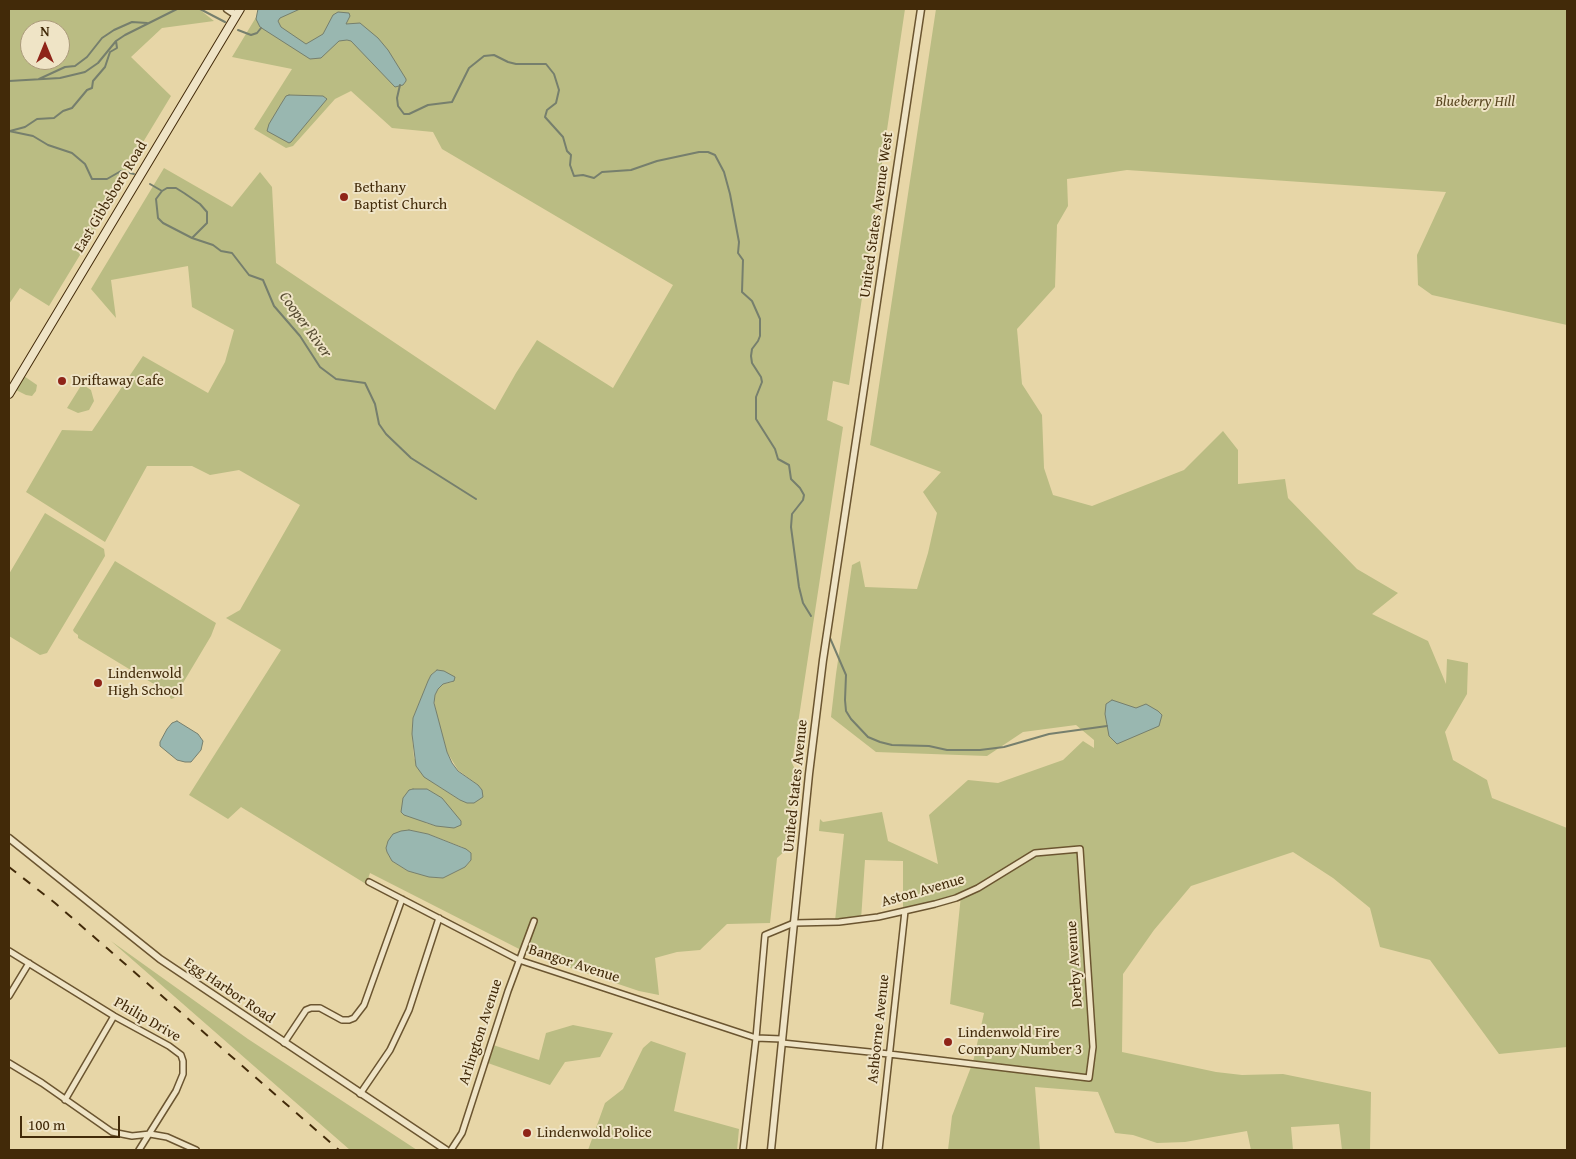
<!DOCTYPE html>
<style>
body{margin:0}
#map{position:relative;width:1576px;height:1159px;overflow:hidden;background:#e7d6a7;font-family:"Gentium Book Plus",serif}
canvas{display:block}
.frame{position:absolute;inset:0;border:10px solid #422a09;pointer-events:none}
.north{position:absolute;left:20px;top:20px;width:50px;height:50px;box-sizing:border-box;background:#efe4c6;border:1px solid #aa9a7a;border-radius:50%;rotate:0deg;font-size:14px;font-weight:700;line-height:20px;text-align:center;color:#422a09}
.north::after{content:'';display:block;margin:auto;width:18px;height:22px;background:#8f2418;clip-path:polygon(50% 0,100% 100%,50% 72%,0 100%)}
.scale{position:absolute;left:20px;top:1116px;width:100px;height:22px;box-sizing:border-box;border:2px solid #422a09;border-top:0;padding-left:6px;font-size:15px;line-height:18px;white-space:nowrap;color:#422a09;-webkit-text-stroke:4px #efe4c6;paint-order:stroke}
</style>
<div id="map">
<canvas width="1576" height="1159"></canvas>
<div class="frame"></div>
<div class="north">N</div>
<div class="scale">100 m</div>
</div>
<script>
const ctx = document.querySelector('canvas').getContext('2d');
ctx.lineJoin = 'round';
function fillPath(path, color) { ctx.fillStyle = color; ctx.fill(path, 'evenodd'); }
const poly = rows => new Path2D(rows.map(r => 'M' + r).join(''));
function trace(path, color, width, dash) { ctx.strokeStyle = color; ctx.lineWidth = width; ctx.lineCap = dash ? 'butt' : 'round'; ctx.setLineDash(dash || []); ctx.stroke(path); }
function label(font, color, halo, rows, align = 'center') {
  ctx.font = font + ' "Gentium Book Plus",serif'; ctx.lineWidth = 4; ctx.setLineDash([]); ctx.textBaseline = 'middle'; ctx.strokeStyle = halo; ctx.fillStyle = color; for (const [text, x, y, turn = 0] of rows) {
    ctx.save(); ctx.translate(x, y); ctx.rotate((+turn || 0) * Math.PI / 180); ctx.textAlign = isNaN(turn) ? turn : align; if (halo) ctx.strokeText(text, 0, 0); ctx.fillText(text, 0, 0); ctx.restore();
  }
}
const green = poly([
 [9,9,199,9,214,21,162,28,131,57,171,96,105,205,96,208,97,227,49,306,20,288,9,304],
 [30,30,60,30,60,60,30,60],
 [261,9,905,9,849,385,833,381,827,420,843,427,792,763,795,769,786,850,777,858,770,923,727,924,700,950,677,952,655,958,659,995,639,991,529,954,370,873,366,884,241,807,228,819,189,795,281,650,226,618,240,610,300,505,239,470,210,475,192,466,147,466,105,542,26,492,62,430,92,431,143,356,208,393,225,362,234,330,192,307,188,266,111,280,116,318,91,289,164,168,232,207,260,172,272,187,276,263,495,410,516,373,537,340,613,388,673,285,442,149,433,132,392,128,351,91,335,99,293,146,286,148,254,129,292,69,232,57],
 [437,670,455,679,452,682,443,684,440,686,436,692,434,699,436,713,447,752,458,770,478,785,460,800,435,784,414,758,412,734,413,718,431,675],
 [413,789,427,789,442,798,436,826,426,823,409,790],
 [409,830,428,834,462,847,471,853,471,860,465,867,443,878,436,878,408,871,392,861,387,852,386,848,387,844],
 [936,9,1567,9,1567,325,1432,295,1418,285,1417,255,1446,192,1127,170,1067,179,1068,206,1057,225,1055,287,1017,329,1022,384,1042,415,1044,468,1053,495,1092,506,1184,470,1223,431,1238,450,1238,484,1285,479,1288,498,1357,569,1398,593,1372,614,1428,641,1446,684,1447,659,1468,663,1467,694,1445,732,1453,760,1487,780,1492,798,1567,828,1567,1047,1499,1054,1430,960,1380,947,1370,908,1333,878,1293,852,1191,886,1154,930,1123,974,1122,1052,1216,1072,1242,1075,1283,1074,1371,1092,1370,1150,1342,1150,1339,1124,1291,1127,1293,1150,1251,1150,1247,1131,1185,1142,1157,1143,1133,1135,1115,1133,1098,1092,1035,1087,1040,1150,948,1150,952,1116,973,1062,984,1013,950,1004,961,895,903,912,903,861,865,860,861,920,835,921,844,834,819,831,820,819,823,822,882,812,888,841,938,864,929,815,968,780,998,783,1063,760,1083,741,1094,748,1094,740,1076,725,1023,732,987,756,876,752,831,717,836,674,852,565,860,561,865,587,917,589,928,553,937,513,923,492,941,472,870,445],
 [21,374,37,385,36,391,32,396,26,395,12,388],
 [82,384,91,390,94,401,89,410,78,413,67,408],
 [45,513,104,549,105,556,47,653,40,655,9,636,9,574],
 [115,561,216,623,211,636,174,698,171,699,167,692,78,638,78,635,74,632,73,630],
 [111,941,248,1039,417,1150,350,1150],
 [573,1025,613,1033,600,1057,565,1062,550,1085,485,1062,490,1044,539,1060,546,1033],
 [651,1041,686,1053,674,1111,739,1129,737,1150,588,1150,605,1103,623,1089,643,1048]
]);
const water = poly([
 [258,9,300,9,280,18,278,21,281,27,306,44,323,34,333,15,338,12,349,13,350,16,346,24,360,23,378,38,388,50,406,79,406,81,403,85,395,87,351,41,347,40,339,41,321,58,310,59,260,27,256,19,258,9],
 [289,95,323,96,327,99,291,142,289,143,267,131,269,124,281,104,286,96,289,95],
 [437,670,444,671,455,677,454,681,443,684,438,689,435,695,434,703,447,752,452,763,458,771,478,785,482,790,483,797,474,803,467,803,460,800,424,777,416,766,412,734,413,718,428,681,431,675,437,670],
 [1112,700,1136,708,1146,704,1158,711,1162,715,1159,726,1117,744,1109,736,1105,714,1106,704,1112,700],
 [177,721,198,734,203,741,201,750,191,762,185,762,177,760,160,746,160,742,167,729,172,723,177,721],
 [413,789,427,789,442,798,461,821,461,825,454,828,436,826,404,815,401,812,403,798,409,790,413,789],
 [409,830,428,834,466,849,471,853,471,860,465,867,443,878,429,877,408,871,392,861,387,852,386,848,388,841,393,834,401,831,409,830]
]);
const stream = poly([
 [200,9,225,22],
 [238,30,251,35,257,33,261,28],
 [39,79,65,67,75,66,87,57,102,38,114,30,132,22,147,23],
 [9,81,60,78,85,72,98,63,116,41,125,35,177,9],
 [400,85,397,98,398,106,404,114,409,114,428,105,452,102,469,68,484,56,494,55,508,62,516,64,546,64,554,74,559,90,556,103,547,110,545,117,563,137,567,151,571,155,570,165,574,176,583,175,594,178,602,172,631,170,657,161,699,152,708,152,715,155,724,172,730,194,739,242,738,253,743,260,742,292,752,301,760,319,760,336,758,341,752,349,751,356,752,363,761,377,762,382,756,397,756,419,775,449,778,459,789,465,791,479,800,488,804,495,803,500,792,514,791,527,799,587,803,603,811,616],
 [9,131,33,136,48,145,72,153,85,164,92,179,107,179,121,171,134,174],
 [10,131,25,127,37,119,54,118,63,111,72,108,87,90,92,88,93,81,105,67,110,52,117,48,116,41],
 [150,184,162,191],
 [192,238,207,223,207,212,200,204,184,193,176,188,167,188,162,191,156,199,158,218,163,223,192,238,213,245,221,251,232,253,249,275,263,280,274,306,300,336,320,367,336,379,365,383,375,404,379,424,386,434,411,458,476,499],
 [830,638,846,675,845,700,846,711,851,719,868,737,880,742,892,745,929,746,947,750,980,750,1004,747,1049,734,1107,726]
]);
const minor = poly([
 [369,882,519,960,756,1038,782,1039],
 [9,951,114,1016,169,1046,181,1055,183,1061,183,1074,176,1091,139,1150],
 [9,996,29,963],
 [284,1043,306,1010,311,1008,320,1008,342,1020,349,1020,354,1018,364,1005,402,899],
 [9,1063,42,1083,112,1132,132,1136,150,1134,167,1137,196,1150],
 [360,1094,390,1050,409,1010,439,918],
 [65,1100,114,1016],
 [451,1150,462,1133,508,991,534,921],
 [743,1150,756,1038,765,935,794,923,839,922,878,917,935,904,956,898,978,888,1035,853,1080,849,1093,1047,1089,1078,889,1054,782,1043],
 [879,1150,905,911]
]);
const tertiary = poly([
 [227,9,236,15],
 [9,838,160,959,446,1150],
 [771,1150,809,774,823,660,921,9]
]);
const secondary = poly([
 [9,394,240,9]
]);
const rail = poly([
 [9,867,55,903,339,1150]
]);
const markers = [
 [344,197,5,"#8f2418"],
 [62,381,5,"#8f2418"],
 [98,683,5,"#8f2418"],
 [948,1042,5,"#8f2418"],
 [527,1133,5,"#8f2418"]
];
const parkNames = [
 ["Blueberry Hill",1475,102]
];
const poiNames = [
 ["Bethany",354,188],
 ["Baptist Church",354,205],
 ["Driftaway Cafe",72,381],
 ["Lindenwold",108,674],
 ["High School",108,691],
 ["Lindenwold Fire",958,1033],
 ["Company Number 3",958,1050],
 ["Lindenwold Police",537,1133]
];
const streetNames = [
 ["East Gibbsboro Road",111,197,-59],
 ["United States Avenue West",877,215,-82],
 ["United States Avenue",796,786,-84],
 ["Aston Avenue",923,891,-16],
 ["Bangor Avenue",574,964,18],
 ["Derby Avenue",1075,964,-94],
 ["Egg Harbor Road",229,991,34],
 ["Philip Drive",147,1020,30],
 ["Ashborne Avenue",879,1029,-84],
 ["Arlington Avenue",481,1032,-72]
];
const waterNames = [
 ["Cooper River",305,325,54]
];
fillPath(green, '#babc83');
fillPath(water, '#99b7b0');
trace(water, '#767f6d', 1);
trace(stream, '#767f6d', 2);
trace(minor, '#6b5530', 8);
trace(tertiary, '#6b5530', 9);
trace(secondary, '#422a09', 10);
trace(minor, '#efe4c6', 5);
trace(tertiary, '#efe4c6', 6);
trace(secondary, '#efe4c6', 8);
trace(rail, '#422a09', 2, [9, 9]);
for (const [x, y, r, color] of markers) { const dot = new Path2D(); dot.arc(x, y, r, 0, 2 * Math.PI); ctx.fillStyle = color; ctx.fill(dot); trace(dot, '#efe4c6', 2); }
label('italic 15px', '#5a4721', '#efe4c6', parkNames);
label('15px', '#422a09', '#efe4c6', poiNames, 'left');
label('15px', '#422a09', '#efe4c6', streetNames);
label('italic 16px', '#584d33', '#efe4c6', waterNames);
</script>
